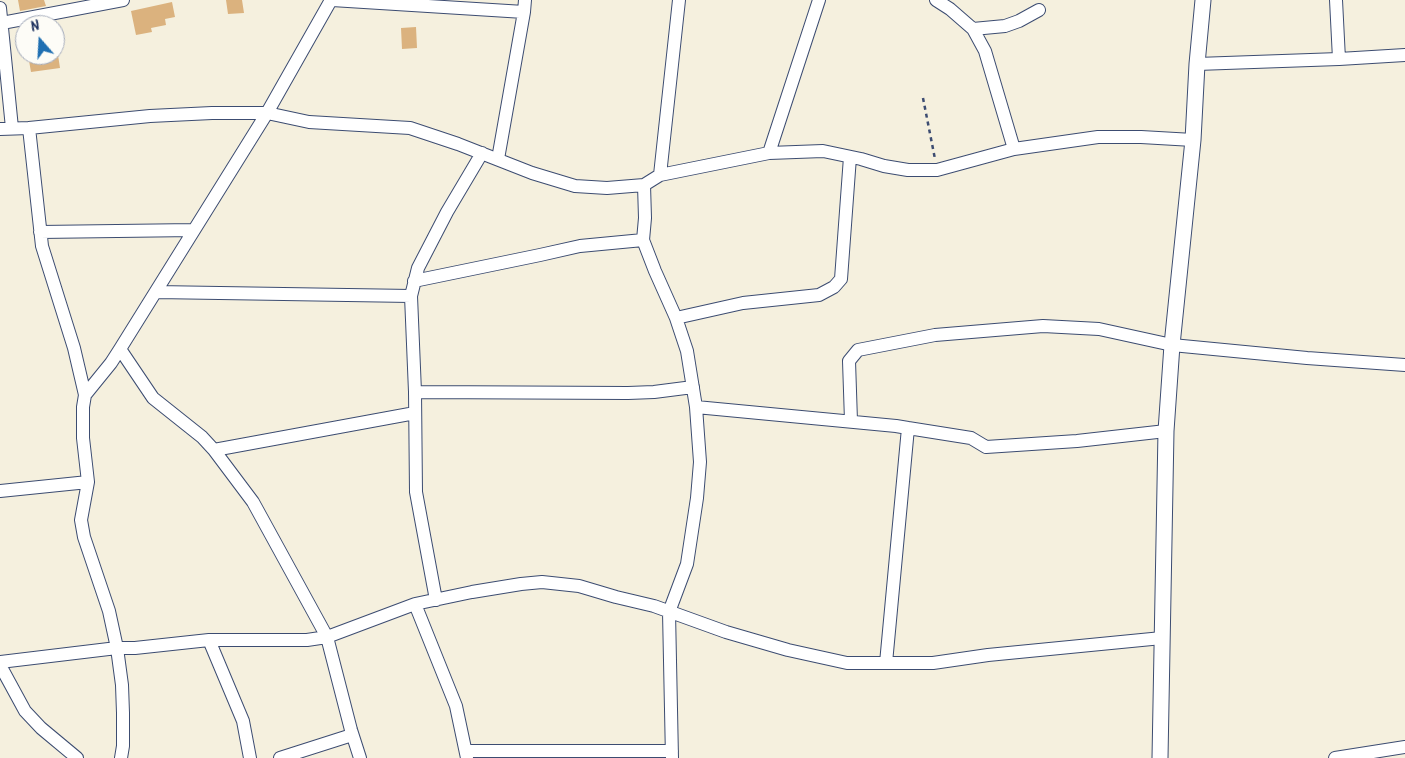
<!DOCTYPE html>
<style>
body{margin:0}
#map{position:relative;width:1405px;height:758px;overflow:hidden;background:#f5f0de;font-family:Kalam,sans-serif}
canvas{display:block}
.north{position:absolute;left:15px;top:15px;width:50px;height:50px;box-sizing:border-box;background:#fdfcf7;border:1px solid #a3aaba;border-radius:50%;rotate:341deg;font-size:14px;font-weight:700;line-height:20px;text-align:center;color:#1b2f5e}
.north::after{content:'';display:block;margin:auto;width:18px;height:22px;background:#1f6fb2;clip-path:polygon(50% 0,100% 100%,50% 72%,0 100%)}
</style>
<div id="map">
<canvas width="1405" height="758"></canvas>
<div class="north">N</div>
</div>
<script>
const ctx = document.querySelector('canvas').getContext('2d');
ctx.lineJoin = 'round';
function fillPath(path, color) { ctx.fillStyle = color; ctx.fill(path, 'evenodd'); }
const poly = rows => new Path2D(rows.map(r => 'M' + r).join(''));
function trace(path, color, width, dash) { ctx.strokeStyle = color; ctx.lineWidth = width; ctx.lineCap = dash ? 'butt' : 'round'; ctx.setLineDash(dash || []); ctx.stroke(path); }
const building = poly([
 [18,0,44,0,46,6,20,11],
 [226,0,242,0,244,13,228,14],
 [172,2,175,17,165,19,166,25,151,28,152,32,136,35,131,11],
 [416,27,417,48,402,49,401,28],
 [28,55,58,55,60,68,31,72]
]);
const path = poly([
 [923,98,935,159]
]);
const minor = poly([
 [332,0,524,12,525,0],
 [936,0,950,9,973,29,985,51,1014,149],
 [1336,0,1339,59],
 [0,8,12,128],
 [2,23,123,0],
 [973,29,1005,26,1019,21,1039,10],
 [1197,64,1339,59,1405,55],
 [0,129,29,128,150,116,212,113,267,113,309,122,410,128,458,144,532,173,575,186,607,188,644,185,660,175,769,153,823,151,861,159,884,166,908,170,937,170,1014,149,1098,137,1141,137,1193,140],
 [769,153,819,0],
 [498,159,524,12],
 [660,175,679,0],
 [644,185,645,218,643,240,655,271,676,318,687,351,696,407,700,462,697,498,687,564,669,612,672,758],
 [40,232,194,230],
 [414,281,540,255,580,246,643,240],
 [156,292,411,296],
 [676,318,743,303,819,295,834,287,841,279,850,157],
 [120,349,153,398,202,437,214,450,253,502,327,637,351,730,360,758],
 [415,392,628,393,654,392,693,387],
 [85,395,111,363,120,349,267,113,331,0],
 [696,407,896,426,908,428,886,663],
 [851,421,849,361,858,350,935,335,1043,326,1099,329,1172,345,1307,358,1405,365],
 [908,428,971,438,986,447,1077,441,1166,431],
 [214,450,415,413],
 [0,491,88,482],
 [436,600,416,492,415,392,411,296,418,268,447,212,482,153],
 [415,604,456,706,467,758],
 [209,640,243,721,250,758],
 [0,662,117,648,109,611,84,537,81,520,88,482,83,438,83,407,85,395,74,348,42,246,29,128],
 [0,665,25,711,41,728,77,758],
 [466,751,672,751],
 [121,758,123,746,123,713,122,685,117,648,135,648,209,640,307,640,327,637,415,604,472,592,521,584,542,582,579,586,616,597,654,606,726,632,788,650,847,663,933,663,988,655,1162,638],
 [280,758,352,735],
 [1335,758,1405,747]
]);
const tertiary = poly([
 [1160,758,1166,431,1172,345,1193,140,1197,64,1203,0]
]);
fillPath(building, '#dbb27e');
trace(minor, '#3c4c71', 14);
trace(tertiary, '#3c4c71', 17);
trace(path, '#3c4c71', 2.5, [4, 4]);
trace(minor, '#fff', 12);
trace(tertiary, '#fff', 15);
</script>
